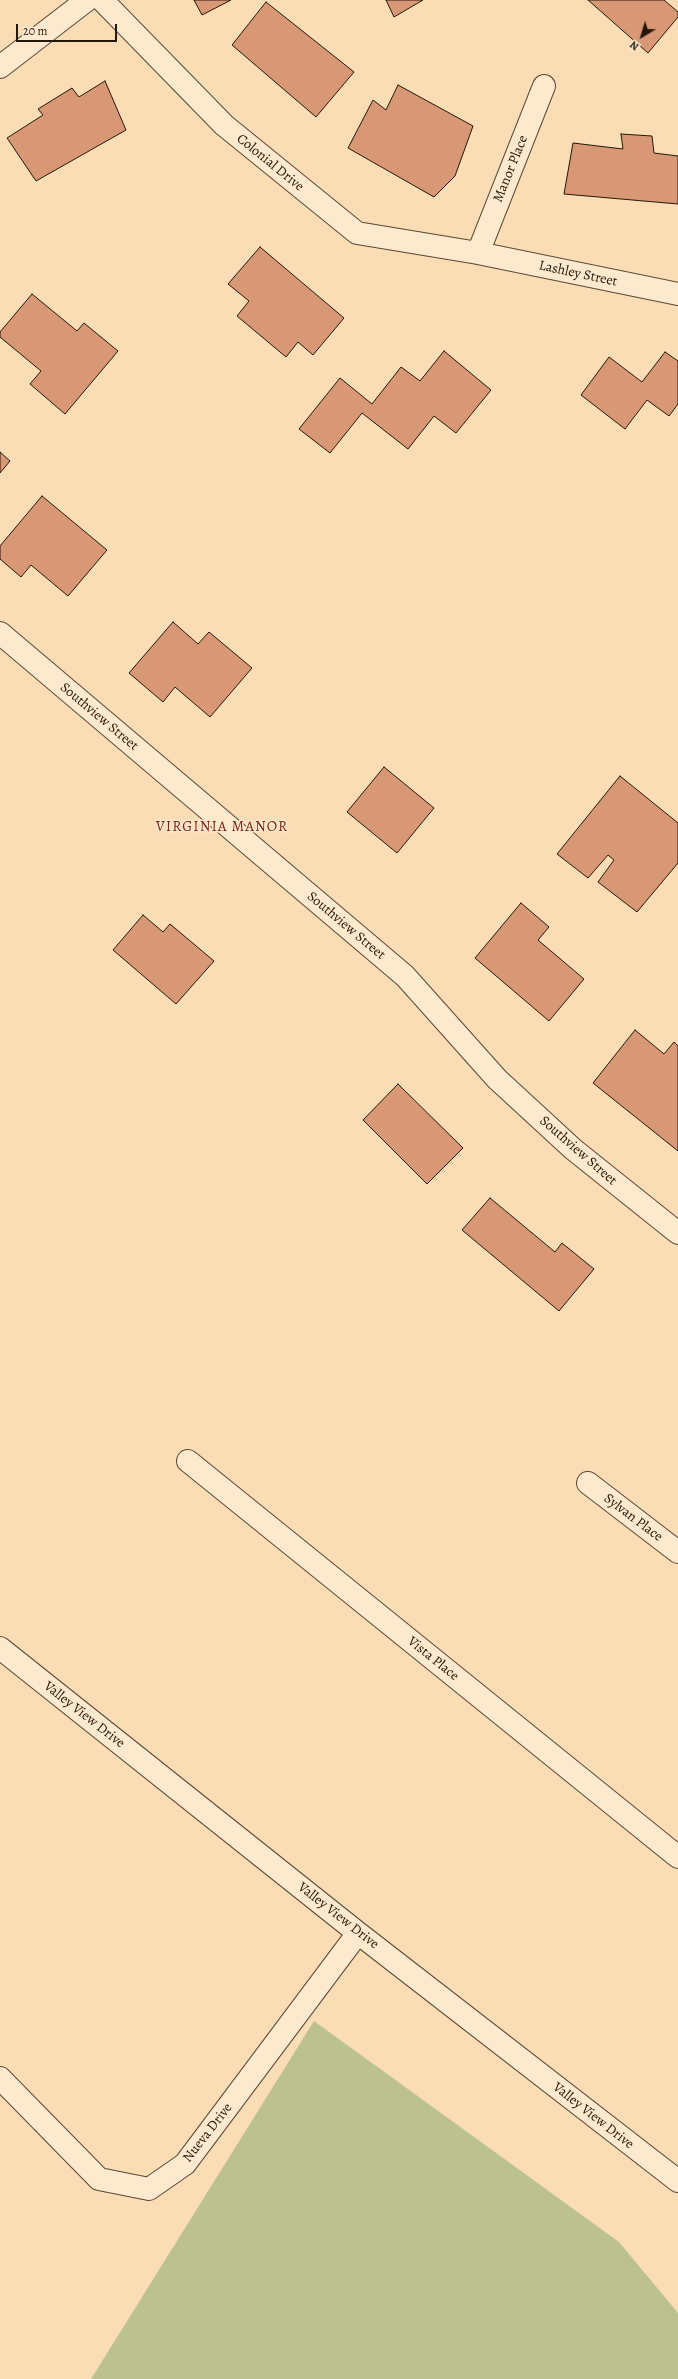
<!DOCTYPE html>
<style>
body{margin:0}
#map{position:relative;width:678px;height:2379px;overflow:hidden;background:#faddb4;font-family:Alegreya,serif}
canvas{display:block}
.north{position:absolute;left:622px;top:16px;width:40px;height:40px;-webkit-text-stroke:3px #fce9ce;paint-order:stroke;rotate:218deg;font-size:11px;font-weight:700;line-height:16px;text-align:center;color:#241709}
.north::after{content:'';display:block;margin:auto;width:14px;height:18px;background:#241709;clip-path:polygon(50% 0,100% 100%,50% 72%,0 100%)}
.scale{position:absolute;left:16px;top:24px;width:101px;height:18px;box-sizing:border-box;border:2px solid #241709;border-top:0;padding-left:5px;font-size:12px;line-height:14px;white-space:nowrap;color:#241709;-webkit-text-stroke:3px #fce9ce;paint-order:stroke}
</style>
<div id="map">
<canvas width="678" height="2379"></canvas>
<div class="north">N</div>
<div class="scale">20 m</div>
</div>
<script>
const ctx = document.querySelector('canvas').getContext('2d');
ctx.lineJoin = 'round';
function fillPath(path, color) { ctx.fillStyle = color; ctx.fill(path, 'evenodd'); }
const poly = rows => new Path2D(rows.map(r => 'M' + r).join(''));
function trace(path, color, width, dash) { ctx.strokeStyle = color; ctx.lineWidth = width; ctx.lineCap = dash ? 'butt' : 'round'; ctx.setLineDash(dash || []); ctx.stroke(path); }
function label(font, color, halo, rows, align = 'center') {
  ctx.font = font + ' Alegreya,serif'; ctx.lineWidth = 3; ctx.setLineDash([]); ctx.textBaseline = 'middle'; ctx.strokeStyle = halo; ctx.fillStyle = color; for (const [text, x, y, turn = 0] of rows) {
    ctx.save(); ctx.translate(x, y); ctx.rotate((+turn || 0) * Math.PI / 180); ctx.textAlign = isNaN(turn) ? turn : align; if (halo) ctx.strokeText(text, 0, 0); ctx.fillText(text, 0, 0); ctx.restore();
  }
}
const green = poly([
 [314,2021,619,2242,678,2313,678,2379,91,2379]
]);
const building = poly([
 [194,0,231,0,202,15,194,0],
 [386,0,423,0,394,17,386,0],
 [588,0,664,0,678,12,678,17,648,53,588,0],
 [266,2,354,72,316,117,232,45,266,2],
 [105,81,126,130,36,181,7,138,43,115,38,109,72,88,79,97,105,81],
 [398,85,473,126,455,176,434,197,348,148,373,100,386,110,398,85],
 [621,134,652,136,654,153,678,156,678,204,564,194,573,143,623,149,621,134],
 [260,247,344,318,313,355,298,342,286,357,237,316,249,301,228,284,260,247],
 [32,294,77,331,84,323,118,351,65,414,30,384,41,371,0,337,0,332,32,294],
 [444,351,491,390,456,433,434,416,408,449,362,413,330,453,299,429,340,378,372,404,401,367,420,381,444,351],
 [665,352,678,361,678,404,669,416,647,400,625,429,581,395,609,357,642,382,665,352],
 [0,452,10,461,0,473,0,452],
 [42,496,107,550,68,596,31,565,21,577,0,559,0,546,42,496],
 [173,622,198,644,209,632,252,668,210,717,175,687,163,702,129,673,173,622],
 [384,767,434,808,397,853,347,812,384,767],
 [620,776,678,823,678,863,637,912,598,882,614,860,608,855,588,878,557,854,620,776],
 [521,903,549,927,538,940,584,979,549,1021,475,958,521,903],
 [143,915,163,932,170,924,214,961,176,1004,113,950,143,915],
 [635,1030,664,1054,674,1042,678,1046,678,1151,593,1083,635,1030],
 [398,1084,463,1148,427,1184,363,1120,398,1084],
 [490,1198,555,1252,562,1243,594,1269,559,1311,462,1230,490,1198]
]);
const minor = poly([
 [102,0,224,125,357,233,478,253,678,294],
 [0,67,87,0],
 [478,253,544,86],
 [0,633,405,976,497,1079,573,1149,678,1233],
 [188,1461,678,1857],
 [588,1483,678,1552],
 [0,1648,358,1933,678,2181],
 [0,2078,99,2179,149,2189,185,2164,358,1933]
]);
const streetNames = [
 ["Colonial Drive",270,163,39],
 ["Manor Place",511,169,-68],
 ["Lashley Street",578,274,12],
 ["Southview Street",99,717,40],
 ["Southview Street",346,926,40],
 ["Southview Street",578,1151,41],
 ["Sylvan Place",633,1518,37],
 ["Vista Place",433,1659,39],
 ["Valley View Drive",84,1715,38],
 ["Valley View Drive",338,1916,38],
 ["Valley View Drive",593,2116,38],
 ["Nueva Drive",208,2133,-52]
];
const neighbourhoodNames = [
 ["VIRGINIA MANOR",222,827]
];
fillPath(green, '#bbc28f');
fillPath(building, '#d99875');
trace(building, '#241709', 1);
trace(minor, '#5a4834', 24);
trace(minor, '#fce9ce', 22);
label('14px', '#241709', '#fce9ce', streetNames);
ctx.letterSpacing = '1px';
label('15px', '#7a1f14', '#fce9ce', neighbourhoodNames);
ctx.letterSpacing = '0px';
</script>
